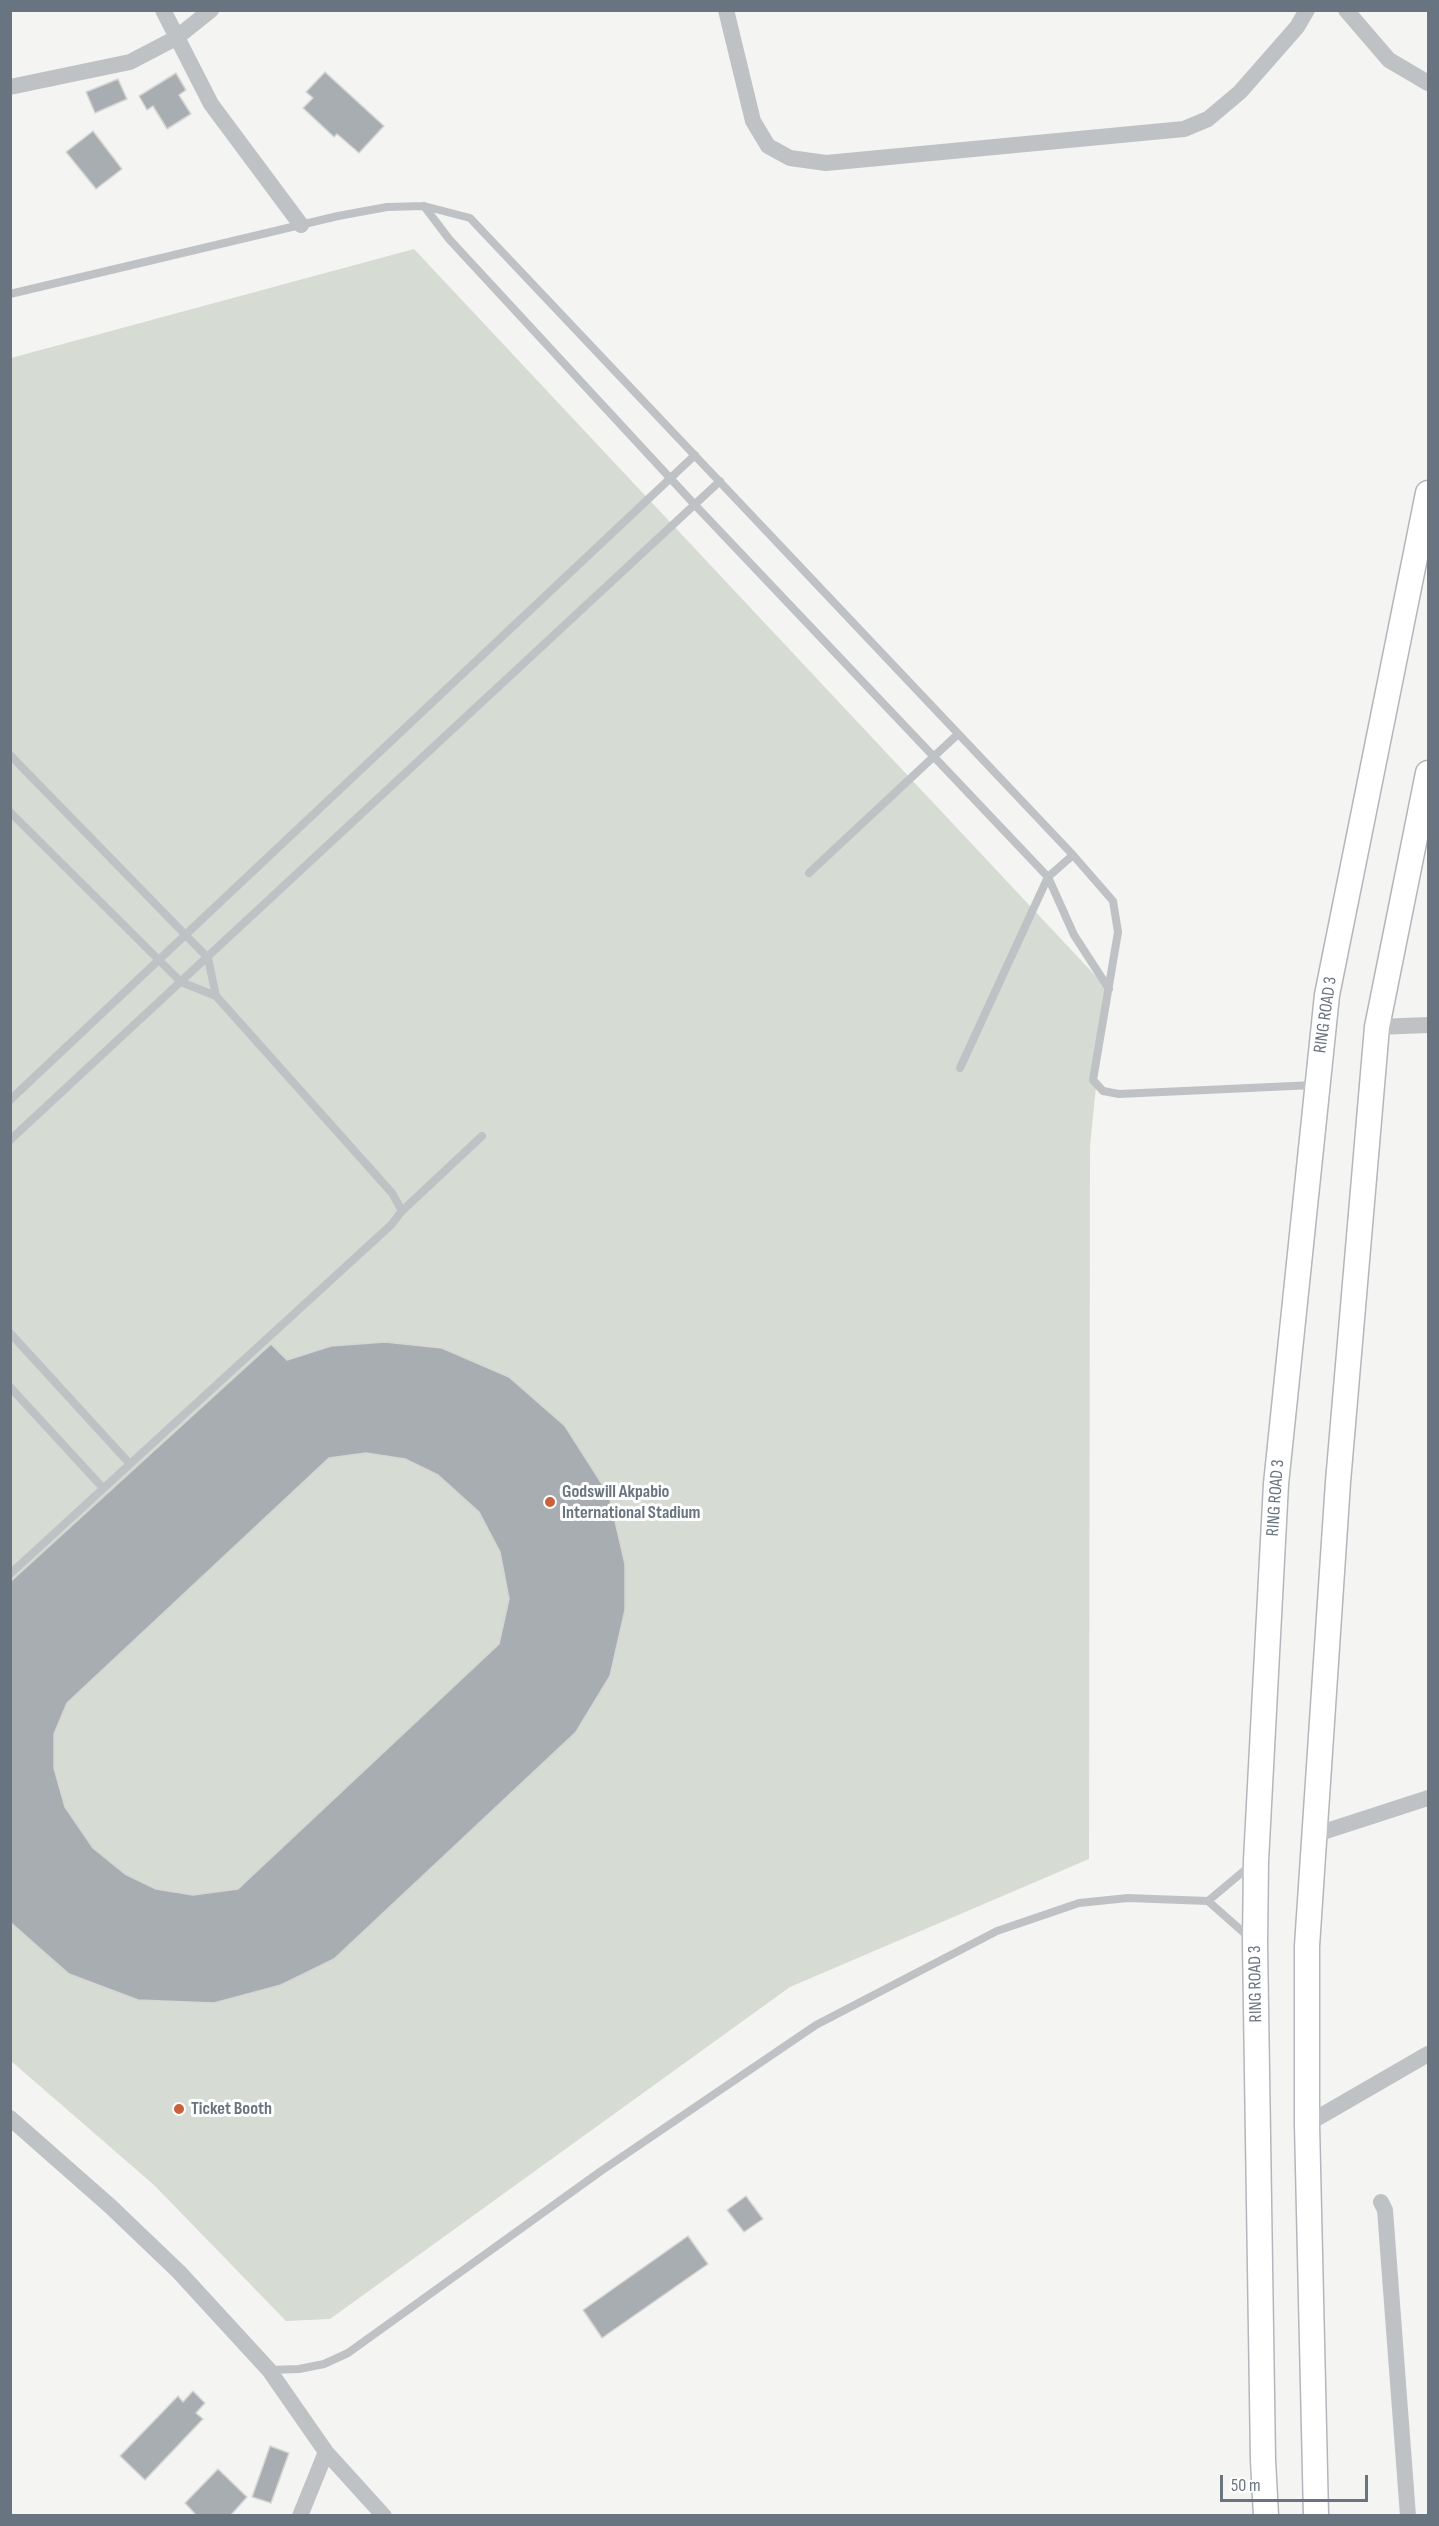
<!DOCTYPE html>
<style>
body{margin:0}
#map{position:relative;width:1439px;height:2526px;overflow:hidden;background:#f4f5f2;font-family:"Sofia Sans Condensed",sans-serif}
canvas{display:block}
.frame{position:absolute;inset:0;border:12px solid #68747f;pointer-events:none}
.scale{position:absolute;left:1220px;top:2475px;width:148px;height:27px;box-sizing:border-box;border:3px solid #68747f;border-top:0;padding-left:8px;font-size:18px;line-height:21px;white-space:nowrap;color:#68747f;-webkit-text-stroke:4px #fff;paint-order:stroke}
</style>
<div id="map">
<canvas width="1439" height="2526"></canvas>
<div class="frame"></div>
<div class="scale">50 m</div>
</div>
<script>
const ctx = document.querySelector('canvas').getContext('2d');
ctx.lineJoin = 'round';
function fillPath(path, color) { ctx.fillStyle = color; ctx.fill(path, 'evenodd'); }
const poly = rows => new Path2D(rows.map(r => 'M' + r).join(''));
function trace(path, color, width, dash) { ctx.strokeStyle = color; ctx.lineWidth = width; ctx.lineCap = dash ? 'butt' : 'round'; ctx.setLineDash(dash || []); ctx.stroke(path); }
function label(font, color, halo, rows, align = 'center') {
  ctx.font = font + ' "Sofia Sans Condensed",sans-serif'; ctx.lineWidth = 6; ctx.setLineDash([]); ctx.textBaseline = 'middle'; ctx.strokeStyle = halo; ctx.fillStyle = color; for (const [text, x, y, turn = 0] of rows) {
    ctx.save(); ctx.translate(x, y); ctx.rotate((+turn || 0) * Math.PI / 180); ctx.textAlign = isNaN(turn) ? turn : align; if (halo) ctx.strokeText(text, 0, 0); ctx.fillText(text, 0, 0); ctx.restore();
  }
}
const green = poly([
 [414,249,1106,987,1090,1146,1089,1859,790,1987,330,2319,286,2321,154,2185,11,2061,11,358]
]);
const building = poly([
 [325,72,384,126,359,153,337,134,334,137,303,108,313,98,306,92,325,72],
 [176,73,186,90,179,95,191,114,167,129,153,106,147,110,139,96,176,73],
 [118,79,127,99,95,113,86,92,118,79],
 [93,131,122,169,96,189,66,152,93,131],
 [385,1342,442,1348,509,1377,565,1426,609,1495,625,1564,625,1610,610,1676,576,1732,334,1959,281,1985,214,2003,138,2000,69,1974,10,1922,10,1582,271,1344,287,1360,331,1346,385,1342],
 [366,1453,405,1459,438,1475,479,1512,500,1552,509,1599,499,1644,238,1889,193,1895,156,1889,125,1874,93,1848,65,1807,54,1768,54,1734,67,1703,329,1458,366,1453],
 [746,2196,763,2219,744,2232,727,2210,746,2196],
 [688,2236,708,2264,602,2338,583,2310,688,2236],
 [193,2391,205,2403,196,2413,203,2419,145,2480,120,2456,178,2396,183,2402,193,2391],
 [270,2446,289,2453,271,2503,252,2497,270,2446],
 [218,2469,247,2497,230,2516,197,2516,185,2503,218,2469]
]);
const service = poly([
 [424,206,449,239,695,505,1048,877,1074,935,1109,989],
 [10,294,338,216,387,207,424,206,470,218,1073,855,1113,901,1118,932,1093,1080,1103,1091,1119,1094,1314,1085],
 [10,755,208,958,216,996],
 [10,812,181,982,216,996,392,1193,402,1211],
 [809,873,958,734],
 [960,1068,1048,877,1073,855],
 [10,1100,695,455],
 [10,1140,720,481],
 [10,1333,130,1464],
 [10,1387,103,1488],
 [10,1574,391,1225,402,1211,482,1136],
 [1208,1901,1251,1865],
 [269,2370,299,2369,324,2364,348,2353,601,2171,816,2025,997,1931,1079,1903,1128,1898,1208,1901,1251,1939]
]);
const minor = poly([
 [163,10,211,104,301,225],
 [726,10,753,121,768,146,790,158,826,163,1184,129,1208,119,1240,92,1297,27,1307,10],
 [1346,10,1389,60,1428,83],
 [10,87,130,62,176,38,211,10],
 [1377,1027,1428,1025],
 [1314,1835,1428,1798],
 [10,2118,110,2206,179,2272,269,2370,326,2452,384,2516],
 [1307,2124,1428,2054],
 [1381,2202,1385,2210,1408,2516],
 [300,2516,326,2452]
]);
const secondary = poly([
 [1266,2516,1263,2460,1255,1943,1256,1861,1276,1484,1327,995,1428,493],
 [1316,2516,1307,2124,1307,1946,1338,1482,1377,1027,1428,773]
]);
const markers = [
 [550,1502,6,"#cb603b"],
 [179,2109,6,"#cb603b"]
];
const streetNames = [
 ["RING ROAD 3",1326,1015,-82],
 ["RING ROAD 3",1276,1498,-86],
 ["RING ROAD 3",1256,1984,-91]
];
const poiNames = [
 ["Godswill Akpabio",562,1492],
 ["International Stadium",562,1513],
 ["Ticket Booth",191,2109]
];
fillPath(green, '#d6dbd3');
fillPath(building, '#a7adb1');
trace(building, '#d6d6d4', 1.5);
trace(secondary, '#b3b7bb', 27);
trace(service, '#bfc2c5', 8);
trace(minor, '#bfc2c5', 16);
trace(secondary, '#fff', 24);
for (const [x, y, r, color] of markers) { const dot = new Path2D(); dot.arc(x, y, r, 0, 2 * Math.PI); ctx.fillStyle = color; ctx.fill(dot); trace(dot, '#fff', 2); }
label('18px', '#68747f', '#fff', streetNames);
label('bold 18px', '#68747f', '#fff', poiNames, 'left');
</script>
